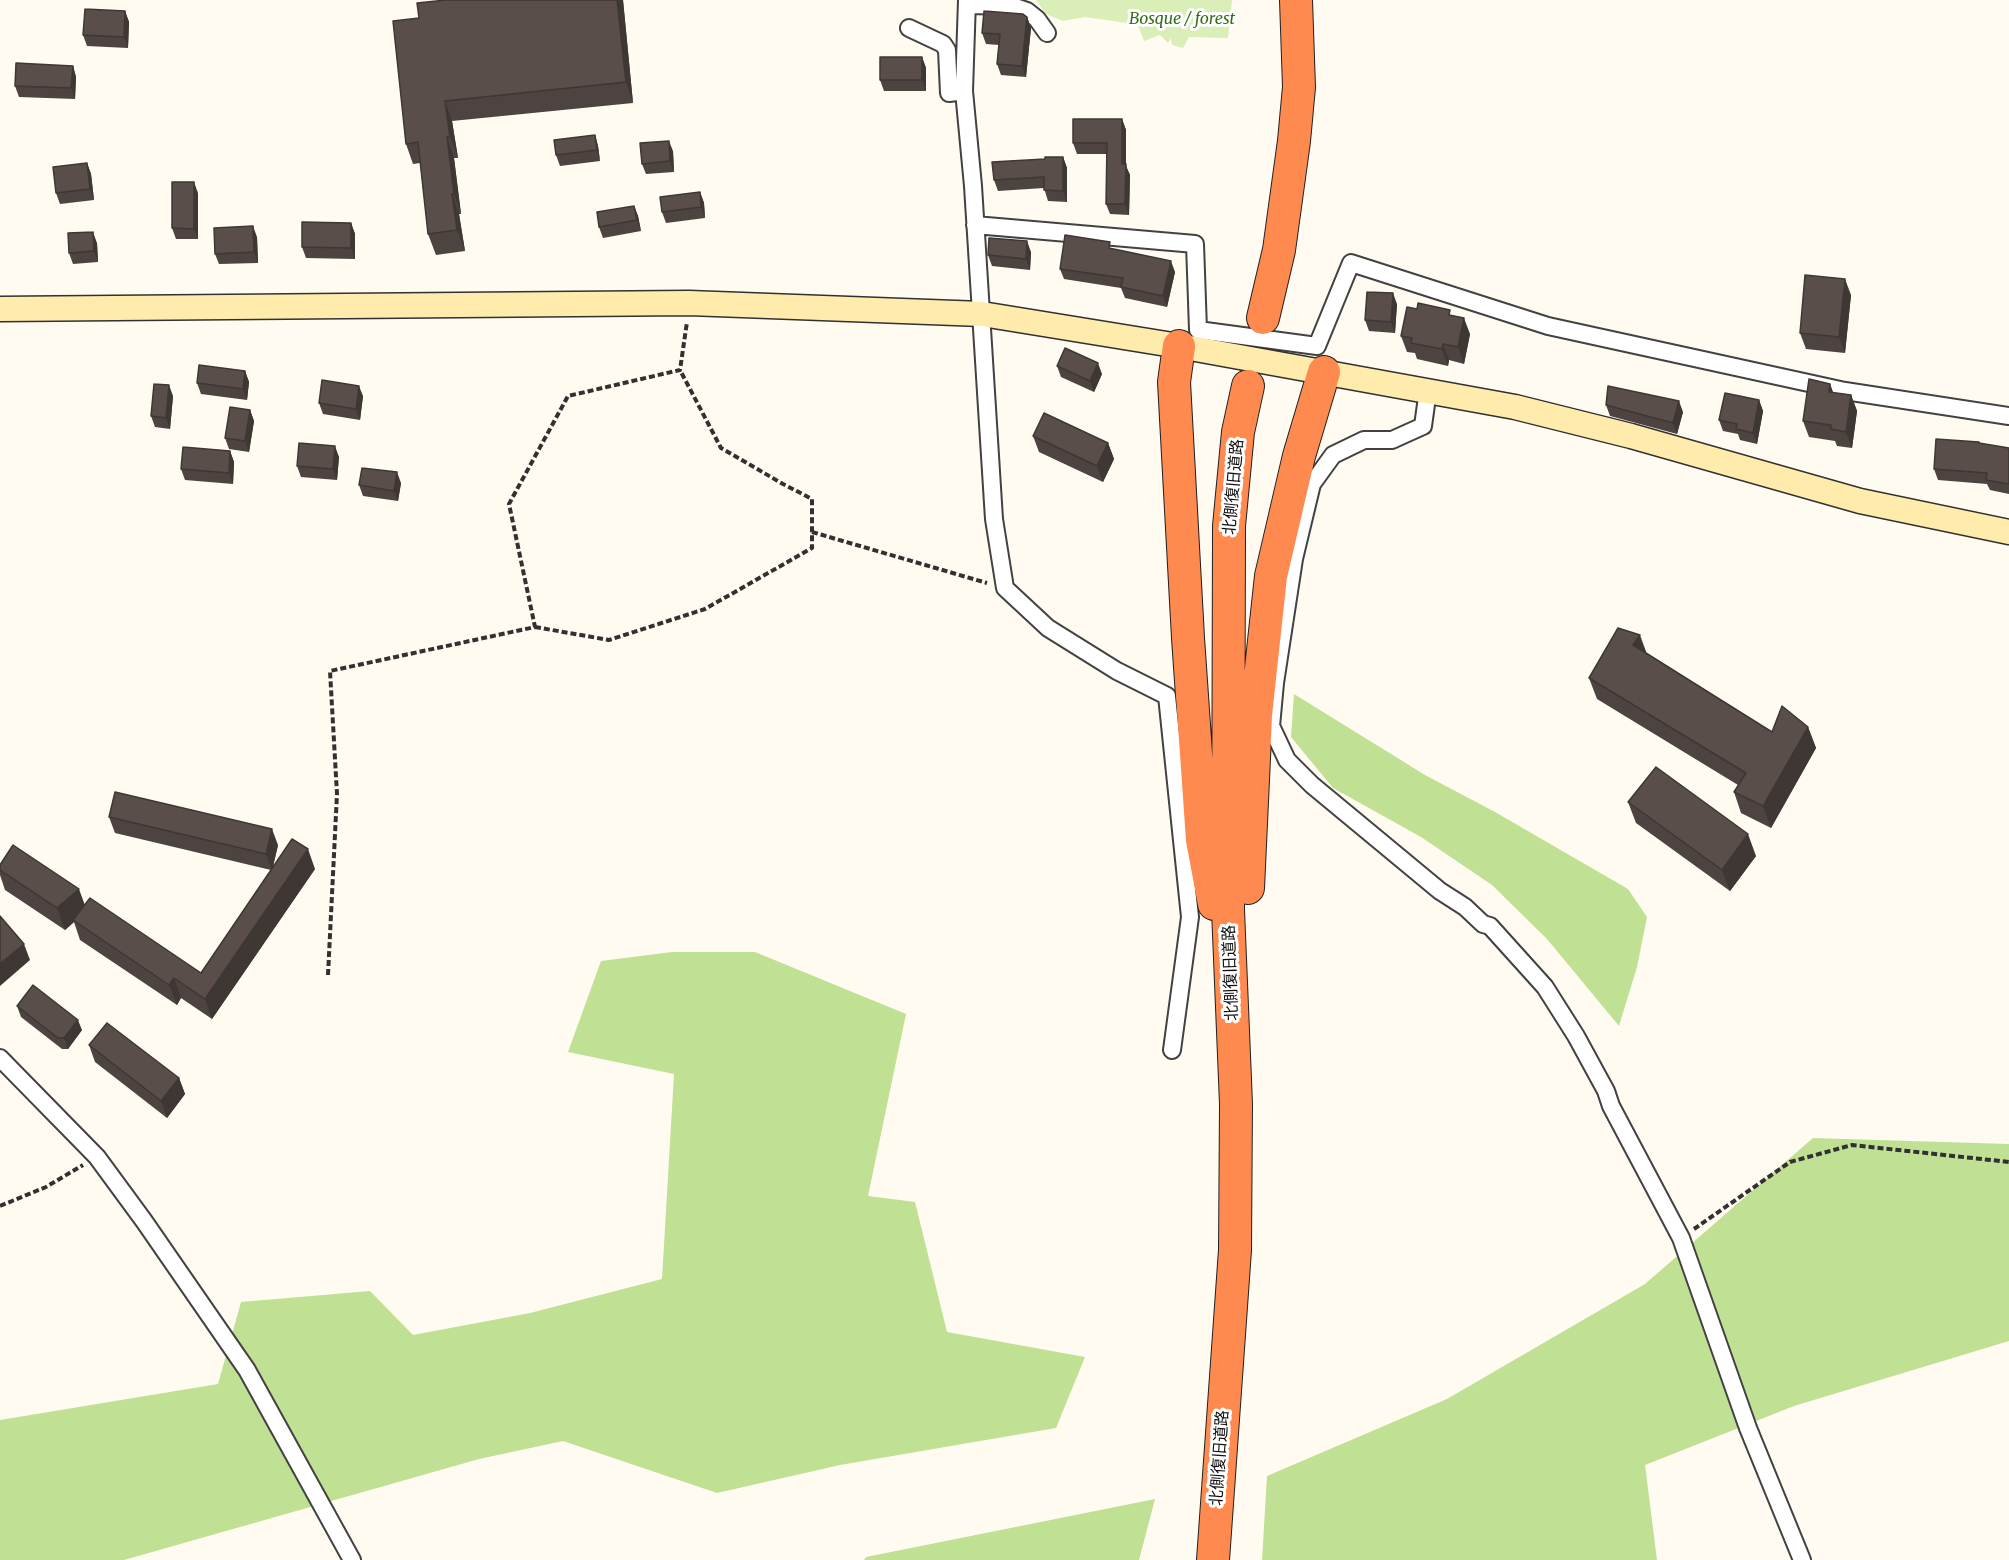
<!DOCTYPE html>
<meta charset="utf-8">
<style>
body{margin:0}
canvas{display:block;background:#fffbf1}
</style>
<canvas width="2009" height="1560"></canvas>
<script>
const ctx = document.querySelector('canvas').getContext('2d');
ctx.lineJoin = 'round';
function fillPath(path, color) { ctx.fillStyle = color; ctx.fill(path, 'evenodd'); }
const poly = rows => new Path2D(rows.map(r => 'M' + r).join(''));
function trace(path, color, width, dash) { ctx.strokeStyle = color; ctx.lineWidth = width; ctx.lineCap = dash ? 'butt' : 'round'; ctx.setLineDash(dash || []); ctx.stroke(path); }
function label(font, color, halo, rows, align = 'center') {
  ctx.font = font + ' Merriweather,"Noto Sans JP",serif'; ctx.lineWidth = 6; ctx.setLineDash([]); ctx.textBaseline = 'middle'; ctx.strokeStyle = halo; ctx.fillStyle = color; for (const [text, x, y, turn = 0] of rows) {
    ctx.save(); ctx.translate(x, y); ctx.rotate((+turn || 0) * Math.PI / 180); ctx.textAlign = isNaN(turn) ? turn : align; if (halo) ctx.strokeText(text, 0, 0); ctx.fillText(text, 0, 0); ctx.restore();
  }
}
const green = poly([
 [1036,0,1232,0,1228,38,1189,37,1183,48,1172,45,1171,38,1168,43,1160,35,1144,41,1135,18,1127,23,1085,17,1063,21,1046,14]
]);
const forest = poly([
 [1294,694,1425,775,1495,812,1628,889,1647,917,1637,967,1619,1026,1547,939,1492,885,1421,837,1333,788,1291,737],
 [672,952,755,952,906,1014,868,1196,915,1202,947,1332,1085,1357,1056,1428,840,1465,717,1493,563,1441,479,1459,124,1560,0,1560,0,1420,218,1384,241,1302,370,1291,413,1335,530,1313,662,1279,674,1074,568,1052,601,961],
 [1813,1138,2009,1144,2009,1341,1794,1406,1645,1465,1657,1560,1262,1560,1267,1476,1447,1399,1645,1284],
 [1155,1499,1139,1560,864,1560,866,1557]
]);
const path = poly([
 [812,532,987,583],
 [535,627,609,640,705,609,812,548,812,499,783,484,721,448,680,370],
 [328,975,337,794,330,671,535,627,509,504,568,396,680,370,687,322],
 [0,1206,46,1187,83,1165],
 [1694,1229,1790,1162,1852,1145,2009,1162]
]);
const street = poly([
 [967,0,964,91,973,186,994,519,1005,588,1048,628,1117,671,1167,696,1190,917,1172,1050],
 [967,5,1012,6,1027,11,1037,19,1047,33],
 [909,28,943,44,947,50,949,93,964,91],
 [975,225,1195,244,1198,330,1317,346,1351,263,1548,326,1845,391,2009,416],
 [1428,390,1423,426,1392,440,1364,440,1333,455,1312,484,1294,559,1275,683,1271,726,1287,760,1312,785,1440,891,1465,907,1483,924,1490,926,1545,987,1576,1036,1606,1091,1611,1106,1681,1238,1748,1428,1802,1560],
 [0,1058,97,1157,144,1221,247,1370,352,1560]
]);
const secondary = poly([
 [0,309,689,303,982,314,1179,346,1515,407,1631,436,1860,501,2009,532]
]);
const highway = poly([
 [1263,318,1279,250,1294,141,1299,87,1296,0],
 [1179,346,1174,382,1188,638,1202,840,1214,904],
 [1248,888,1256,715,1271,576,1299,456,1324,372],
 [1213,1560,1235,1250,1236,1104,1228,910,1229,526,1238,432,1248,386]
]);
const wall = poly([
 [446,0,623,0,633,103,452,121,458,158,454,158,461,214,459,214,465,251,436,255,428,234,420,163,413,164,406,144,419,18],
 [125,11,129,22,128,48,87,46,83,35],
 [1027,17,1031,28,1026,77,1001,75,997,64,999,45,986,44,982,33],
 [922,57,926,68,926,91,884,91,880,80],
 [73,66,76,77,75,99,19,97,15,86],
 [1122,119,1126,130,1126,166,1130,175,1129,215,1110,214,1106,204,1107,154,1077,154,1073,143],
 [595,135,598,146,600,161,560,166,556,155],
 [673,151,674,172,646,174,642,164],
 [1063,157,1067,168,1067,202,1048,201,1044,188,998,191,994,180,1045,159],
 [87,163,91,174,94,200,60,204,56,193],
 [700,192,704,203,705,218,666,223,662,212],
 [198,193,198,239,176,239,172,228],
 [634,206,638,216,641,231,603,238,599,227],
 [351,223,355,234,355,259,306,258,302,247],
 [257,237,258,263,219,264,215,254],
 [97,243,98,262,73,264,69,253],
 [1113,249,1175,272,1167,307,1125,298,1121,288,1064,279,1060,269],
 [1031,252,1030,270,992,266,988,255],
 [1851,295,1845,353,1806,349,1800,333],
 [1397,304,1395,333,1369,331,1365,320],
 [1452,315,1470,334,1464,364,1449,360,1448,366,1417,359,1415,353,1407,352,1401,336],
 [1057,366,1102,374,1094,392,1061,377],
 [245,371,249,382,247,400,201,394,197,383],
 [1830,384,1833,393,1851,395,1857,411,1852,448,1837,446,1835,441,1809,437,1803,421],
 [173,396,170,429,155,427,151,416],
 [363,396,360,420,323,414,319,403],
 [1759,400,1763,411,1757,444,1740,440,1738,434,1723,431,1719,420],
 [1606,405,1683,412,1677,434,1610,416],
 [250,410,254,421,249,452,229,449,225,438],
 [1033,436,1108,443,1114,459,1103,482,1039,452],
 [1979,442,1980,444,2009,448,2009,494,1990,490,1987,484,1938,480,1934,469],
 [230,451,234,462,233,484,185,480,181,469],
 [339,457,337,480,301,477,297,466],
 [401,483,398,501,363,496,359,485],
 [1647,653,1772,732,1808,727,1816,748,1771,828,1741,813,1734,792,1738,785,1597,699,1589,678],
 [1628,802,1756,856,1730,891,1636,823],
 [109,817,278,845,273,867,315,869,212,1019,181,998,177,1005,80,940,74,922,65,930,5,890,0,875,0,865,85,904,201,973,271,870,115,833],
 [17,1006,82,1030,68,1049,62,1049,21,1017],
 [89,1045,179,1078,185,1094,167,1118,95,1062]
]);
const shadedWall = poly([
 [617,0,623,0,633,103,626,82],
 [125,11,129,22,128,48,124,37],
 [1027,17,1031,28,1026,77,1022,66],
 [922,57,926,68,926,91,922,80],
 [73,66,76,77,75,99,71,88],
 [445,101,452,121,458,158,450,137],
 [1122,119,1126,130,1126,166,1130,175,1129,215,1125,204,1122,164],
 [595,135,598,146,600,161,597,150],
 [447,137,454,158,461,214,454,194],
 [669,141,673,151,674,172,670,161],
 [1063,157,1067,168,1067,202,1063,191],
 [87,163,91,174,94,200,90,189],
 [194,182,198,193,198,239,194,229],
 [700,192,704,203,705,218,701,207],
 [452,194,459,214,465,251,457,230],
 [634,206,638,216,641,231,637,220],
 [351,223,355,234,355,259,351,248],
 [253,226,257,237,258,263,254,252],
 [93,232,97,243,98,262,94,251],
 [1027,241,1031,252,1030,270,1026,259],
 [1171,261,1175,272,1167,307,1163,296],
 [1845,279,1851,295,1845,353,1839,337],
 [1393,293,1397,304,1395,333,1391,322],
 [1464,318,1470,334,1464,364,1458,347],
 [1443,344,1449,360,1448,366,1442,349],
 [1098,363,1102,374,1094,392,1090,381],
 [245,371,249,382,247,400,243,389],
 [1830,384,1836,400,1829,392],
 [169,385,173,396,170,429,166,418],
 [359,386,363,396,360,420,356,409],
 [1851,395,1857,411,1852,448,1846,432],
 [1759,400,1763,411,1757,444,1753,433],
 [1679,401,1683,412,1677,434,1673,423],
 [250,410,254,421,249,452,245,441],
 [1108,443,1114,459,1103,482,1097,466],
 [335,446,339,457,337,480,333,469],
 [230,451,234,462,233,484,229,473],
 [397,472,401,483,398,501,394,491],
 [1640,635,1648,657,1633,645],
 [1808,727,1816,748,1771,828,1763,806],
 [272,829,278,845,272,870,266,854],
 [1748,834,1756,856,1730,891,1722,870],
 [308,849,315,869,212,1019,205,999],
 [79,889,87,911,73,920,74,922,65,930,57,908],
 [24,944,30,960,0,986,0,964],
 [174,978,181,998,177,1005,169,985],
 [78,1020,82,1030,68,1049,64,1038],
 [179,1078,185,1094,167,1118,161,1101]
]);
const building = poly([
 [446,0,617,0,626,82,445,101,450,137,447,137,454,194,452,194,457,230,428,234,418,142,406,144,393,21,419,18,417,3,446,0],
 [85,9,125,11,124,37,83,35,85,9],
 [984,11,1023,14,1027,17,1022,66,997,64,1000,34,982,33,984,11],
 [880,57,922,57,922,80,880,80,880,57],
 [16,63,73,66,71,88,15,86,16,63],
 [1073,119,1122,119,1122,164,1126,164,1125,204,1106,204,1107,143,1073,143,1073,119],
 [595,135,597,150,556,155,554,140,595,135],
 [669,141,670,161,642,164,640,143,669,141],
 [1045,157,1063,157,1063,191,1044,190,1044,177,994,180,992,162,1045,159,1045,157],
 [87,163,90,189,56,193,53,167,87,163],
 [172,182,194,182,194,229,172,228,172,182],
 [700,192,701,207,662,212,660,197,700,192],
 [634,206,637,220,599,227,597,212,634,206],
 [302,222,351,223,351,248,302,247,302,222],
 [253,226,254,252,215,254,214,228,253,226],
 [93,232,94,251,69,253,68,233,93,232],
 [1065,235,1110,242,1109,248,1171,261,1163,296,1121,287,1123,278,1060,269,1065,235],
 [989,238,1027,241,1026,259,988,255,989,238],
 [1805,275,1845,279,1839,337,1800,333,1805,275],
 [1367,292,1393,293,1391,322,1365,320,1367,292],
 [1418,303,1450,310,1449,315,1464,318,1458,347,1443,344,1442,349,1411,343,1412,338,1401,336,1407,307,1417,309,1418,303],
 [1065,348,1098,363,1090,381,1057,366,1065,348],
 [199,365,245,371,243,389,197,383,199,365],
 [1809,379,1830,384,1829,392,1851,395,1846,432,1831,429,1831,425,1803,421,1809,379],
 [322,380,359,386,356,409,319,403,322,380],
 [154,384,169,385,166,418,151,416,154,384],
 [1608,386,1679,401,1673,423,1606,405,1608,386],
 [1725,393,1759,400,1753,433,1736,429,1737,424,1719,420,1725,393],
 [230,407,250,410,245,441,225,438,230,407],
 [1044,413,1108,443,1097,466,1033,436,1044,413],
 [1936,439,1979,442,1979,443,2009,448,2009,484,1986,480,1987,473,1934,469,1936,439],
 [299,443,335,446,333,469,297,466,299,443],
 [183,447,230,451,229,473,181,469,183,447],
 [362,468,397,472,394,491,359,485,362,468],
 [1618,628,1640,635,1633,645,1772,732,1782,706,1808,727,1763,806,1734,792,1746,773,1589,678,1618,628],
 [1656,767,1748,834,1722,870,1628,802,1656,767],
 [115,792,272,829,266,854,109,817,115,792],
 [292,839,308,849,205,999,174,978,169,985,73,920,90,898,201,973,292,839],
 [13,845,79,889,57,908,0,870,0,865,13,845],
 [0,916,24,944,0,964,0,916],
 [33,985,78,1020,64,1038,58,1038,17,1006,33,985],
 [107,1023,179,1078,161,1101,89,1045,107,1023]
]);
const parkNames = [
 ["Bosque / forest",1182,19]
];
const streetNames = [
 ["北側復旧道路",1234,487,-85],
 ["北側復旧道路",1231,973,-92],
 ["北側復旧道路",1220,1458,-86]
];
fillPath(green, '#daeeb7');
fillPath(forest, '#c0e094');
trace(street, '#424242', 20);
trace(secondary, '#313131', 27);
trace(highway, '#202020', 34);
trace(path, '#313131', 4, [6, 3]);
trace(street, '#fff', 16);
trace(secondary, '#ffecac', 24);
trace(highway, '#ff8a4f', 32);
fillPath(wall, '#4d4340');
fillPath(shadedWall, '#3e3734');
fillPath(building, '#594e4a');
trace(building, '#3e3734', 1.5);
label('italic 16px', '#356d19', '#fff', parkNames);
label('16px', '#0f0f0f', '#fff', streetNames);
</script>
